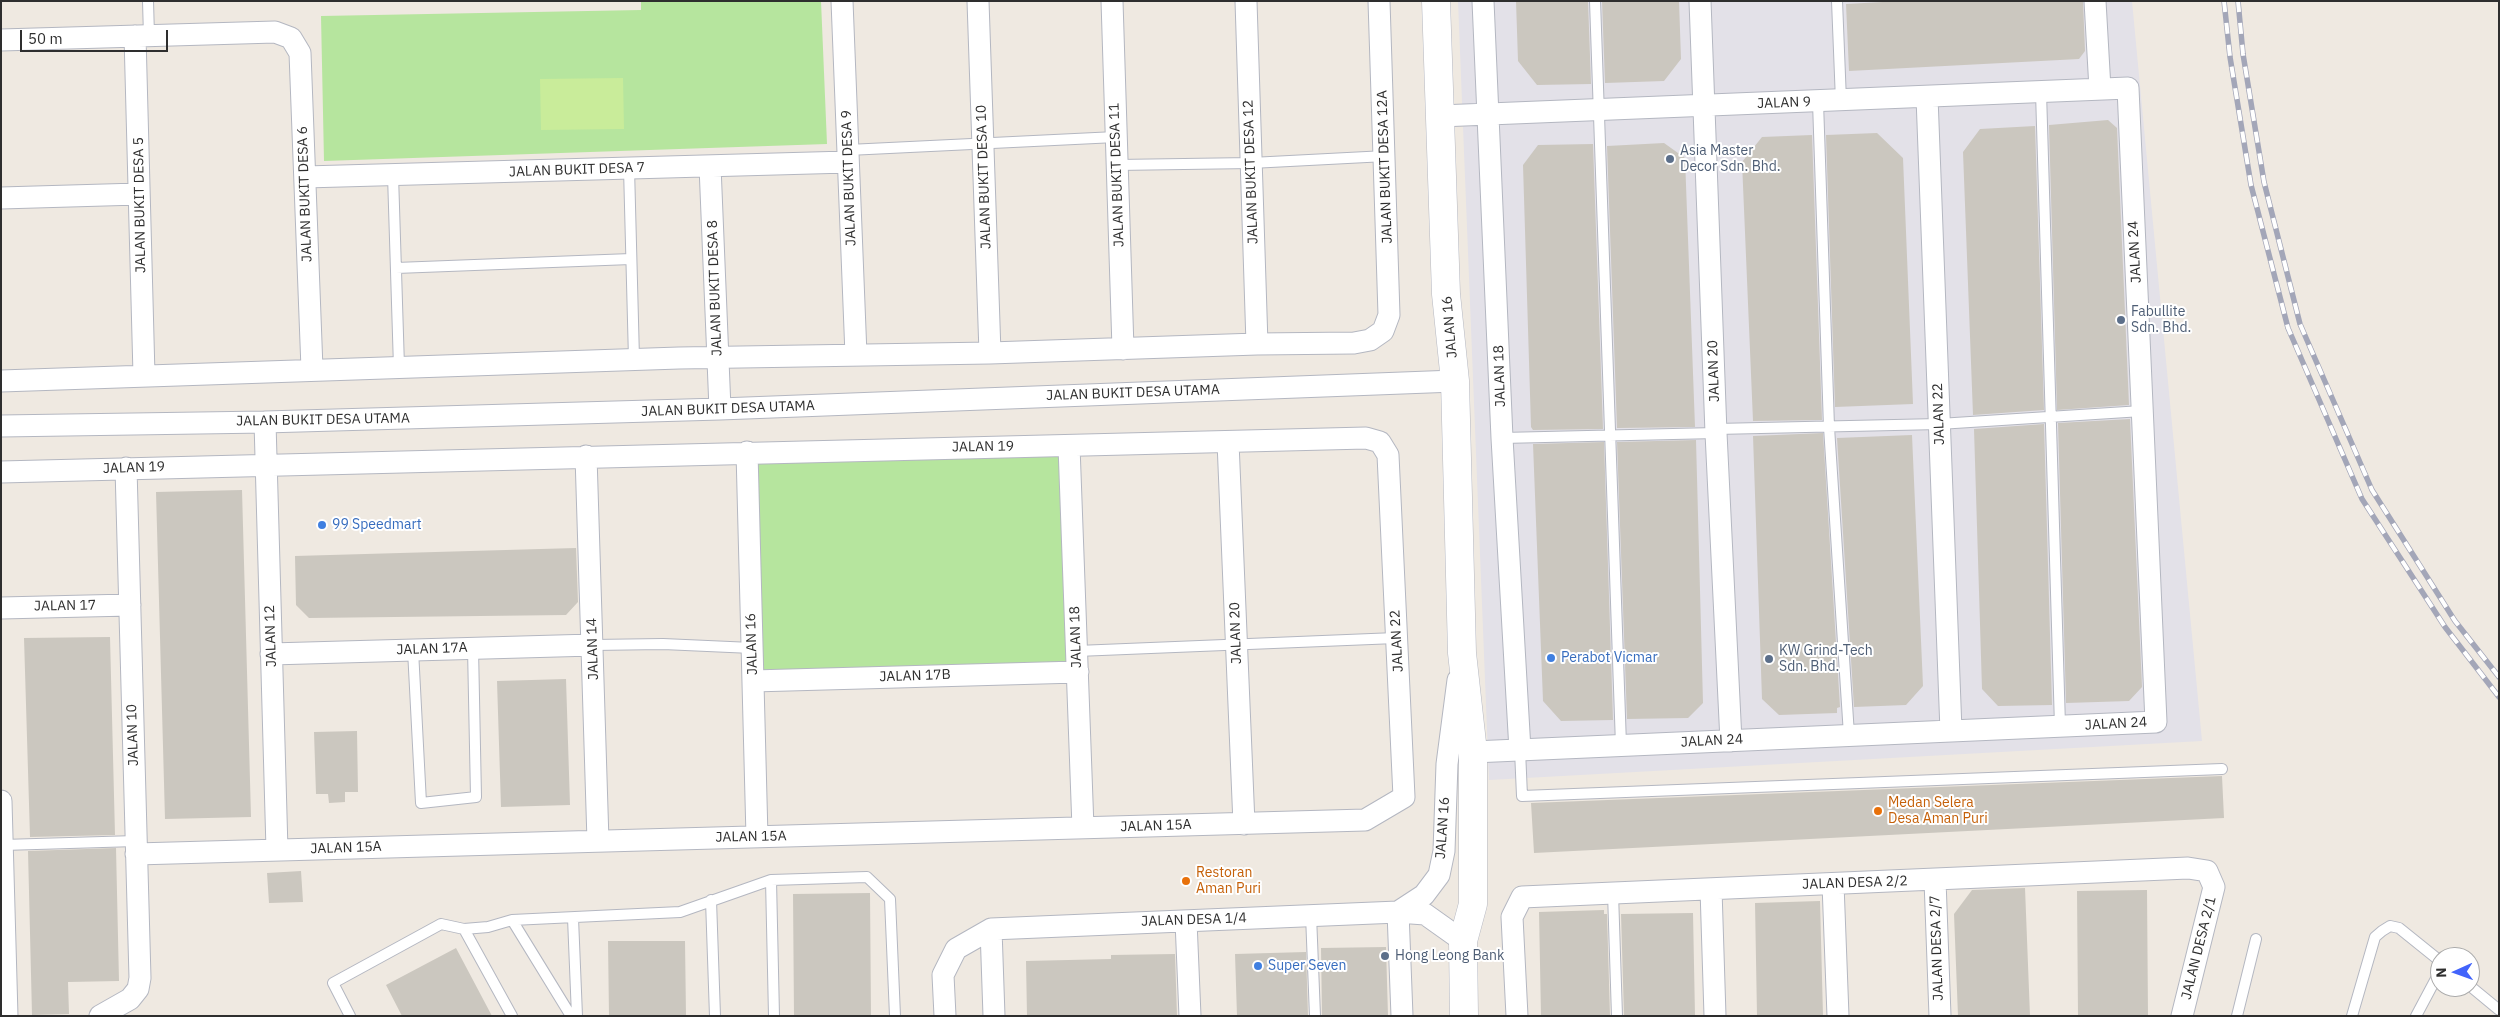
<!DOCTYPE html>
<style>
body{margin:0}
#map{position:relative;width:2500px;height:1017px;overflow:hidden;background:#efe9e1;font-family:"IBM Plex Sans",sans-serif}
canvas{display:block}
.frame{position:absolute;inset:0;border:2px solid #2e2e2e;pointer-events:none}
.north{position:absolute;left:2430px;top:947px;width:50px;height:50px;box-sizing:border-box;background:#fff;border:1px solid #ababab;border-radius:50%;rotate:268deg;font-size:14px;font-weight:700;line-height:20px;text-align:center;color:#2e2e2e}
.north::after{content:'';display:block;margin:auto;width:18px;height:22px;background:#4264fb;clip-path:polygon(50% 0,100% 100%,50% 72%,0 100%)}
.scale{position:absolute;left:20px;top:30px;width:148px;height:22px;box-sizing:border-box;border:2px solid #2e2e2e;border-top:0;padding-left:6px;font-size:15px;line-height:18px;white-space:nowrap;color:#2e2e2e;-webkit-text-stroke:4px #fff;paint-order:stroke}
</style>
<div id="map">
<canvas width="2500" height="1017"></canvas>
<div class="frame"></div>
<div class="north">N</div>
<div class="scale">50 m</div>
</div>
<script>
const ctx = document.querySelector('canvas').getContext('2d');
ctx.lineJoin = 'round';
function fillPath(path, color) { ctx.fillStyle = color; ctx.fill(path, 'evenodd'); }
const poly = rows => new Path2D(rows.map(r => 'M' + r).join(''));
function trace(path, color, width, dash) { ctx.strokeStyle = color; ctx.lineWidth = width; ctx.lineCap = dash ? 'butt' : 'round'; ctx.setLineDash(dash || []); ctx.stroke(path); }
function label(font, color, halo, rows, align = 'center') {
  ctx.font = font + ' "IBM Plex Sans",sans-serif'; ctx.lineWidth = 4; ctx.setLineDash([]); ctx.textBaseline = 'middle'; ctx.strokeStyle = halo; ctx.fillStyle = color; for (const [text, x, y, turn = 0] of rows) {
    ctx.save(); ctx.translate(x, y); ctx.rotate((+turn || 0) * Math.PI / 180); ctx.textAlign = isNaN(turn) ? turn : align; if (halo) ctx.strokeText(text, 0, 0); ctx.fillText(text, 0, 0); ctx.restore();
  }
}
const industrial = poly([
 [1458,1,2132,1,2202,741,1489,780]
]);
const green = poly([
 [641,1,821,1,827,144,324,161,321,16,641,10],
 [1069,446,1078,672,753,681,747,452]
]);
const pitch = poly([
 [623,78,624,129,541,130,540,79]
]);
const building = poly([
 [1516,1,1588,1,1591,84,1537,85,1518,61],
 [1602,1,1679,1,1681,59,1664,81,1605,83],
 [1901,1,2083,1,2085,51,2079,59,1849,71,1846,4],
 [2108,120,2117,128,2129,405,2057,410,2049,125],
 [2035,126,2044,410,1973,415,1963,152,1980,129],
 [1877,133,1903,158,1913,404,1835,407,1826,135],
 [1812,135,1822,420,1753,421,1742,162,1762,137],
 [1664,143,1685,158,1695,427,1617,428,1607,146],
 [1593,144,1603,429,1533,430,1531,427,1523,165,1538,145],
 [2130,419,2142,687,2129,701,2066,703,2058,423],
 [2044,424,2052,705,1998,706,1982,689,1974,429],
 [1823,433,1840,707,1837,708,1837,713,1779,715,1762,699,1753,436],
 [1912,435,1923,686,1906,705,1854,707,1837,438],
 [1696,440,1703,703,1688,718,1627,719,1617,442],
 [1604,442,1613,720,1561,721,1543,701,1533,444],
 [242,490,251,817,165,819,156,492],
 [576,548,578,602,566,615,309,618,296,605,295,556],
 [110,637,115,835,30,837,24,638],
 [566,679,570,805,501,807,497,681],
 [357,731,358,792,345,792,345,802,329,803,328,794,316,794,314,732],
 [2222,776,2224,818,1534,853,1531,803],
 [116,848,119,981,68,982,69,1014,32,1015,28,851],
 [301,871,303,902,269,903,267,873],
 [2025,888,2030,1016,1958,1016,1954,914,1972,890],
 [2147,890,2148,1016,2078,1016,2077,891],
 [870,893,871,1016,794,1016,793,894],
 [1820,901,1823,1016,1757,1016,1755,903],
 [1604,910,1604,914,1607,914,1610,1016,1541,1016,1539,912],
 [1693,913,1695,1016,1624,1016,1621,914],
 [608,941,685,941,686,1016,609,1016],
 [1386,947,1388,1016,1322,1016,1321,948],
 [456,948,492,1016,402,1016,386,985],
 [1306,952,1308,1016,1237,1016,1235,954],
 [1175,954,1177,1016,1027,1016,1026,961,1111,959,1111,955]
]);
const lane = poly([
 [148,1,149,36],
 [1595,1,1621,745],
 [1837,1,1841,101],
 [2041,92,2060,726],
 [1818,102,1829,427,1849,735],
 [848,150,1116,137],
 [1117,165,1251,163,1386,156],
 [629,168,634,359],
 [393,175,399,367],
 [396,268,631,259],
 [1716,429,1939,424,2142,411],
 [1502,438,1716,433],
 [593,645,663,644,752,648],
 [413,650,421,803,476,797,473,648],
 [1077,651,1396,638],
 [1520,750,1522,796,2222,769],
 [3,845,136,841],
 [771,880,774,1016],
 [1613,893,1617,1016],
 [711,900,715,1016],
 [1311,915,1315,1016],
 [573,918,577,1016],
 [512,920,571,1016],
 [464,929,512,1016],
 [2470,986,2499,1010],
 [350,1016,333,983,441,924,464,929,488,927,512,920,680,912,771,880,867,877,890,899,895,1016],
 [2237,1016,2256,939],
 [2352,1016,2375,937,2382,931,2390,926,2399,928,2440,961],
 [2416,1016,2440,971]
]);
const street = poly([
 [842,1,856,355],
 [978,1,990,353],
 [1112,1,1123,349],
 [1246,1,1257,344],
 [1483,1,1502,438,1520,750],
 [1700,1,1716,433,1731,741],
 [2095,1,2100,89],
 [135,36,144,375],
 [1,40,275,32,291,38,300,53,312,369],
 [1927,97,1951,731],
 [1440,116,2128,88,2156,722,1473,752],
 [710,166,720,409],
 [305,177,848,162],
 [1,198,139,194],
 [1,381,679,358,990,353,1257,344,1354,343,1370,340,1383,331,1389,315,1379,1],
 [265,422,277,850],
 [1,426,265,422,720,409,1455,381],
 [1228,442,1244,824],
 [1069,446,1083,828],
 [747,452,757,837],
 [586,456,598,841],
 [1,472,1366,438,1380,442,1388,455,1404,797,1365,820,136,854],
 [1,608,130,605],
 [271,654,593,645],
 [753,681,1078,672],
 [1,801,7,1016],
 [1935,880,1940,1016],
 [1833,884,1838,1016],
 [1711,889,1715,1016],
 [1398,912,1424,895,1439,875,1444,851,1447,764,1458,680],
 [1398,912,1402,1016],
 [1186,921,1190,1016],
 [991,929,994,1016],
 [100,1016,130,999,138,989,140,978,126,468],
 [945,1016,943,975,956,949,991,929,1398,912,1425,914,1463,941],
 [1517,1016,1512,917,1522,897,2188,868,2207,871,2214,887,2182,1016]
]);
const secondary = poly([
 [1436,1,1446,294,1455,381,1462,653,1473,752,1473,904,1463,941,1464,1016]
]);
const rail = poly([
 [2224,1,2230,57,2251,185,2288,328,2362,499,2445,627,2499,697],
 [2238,1,2243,54,2264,182,2300,324,2372,490,2455,621,2499,677]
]);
const markers = [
 [1670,159,5,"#5c6f8a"],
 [2121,320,5,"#5c6f8a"],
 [322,525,5,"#3f7fe0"],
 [1551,658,5,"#3f7fe0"],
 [1769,659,5,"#5c6f8a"],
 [1878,811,5,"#e8710a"],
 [1186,881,5,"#e8710a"],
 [1385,956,5,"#5c6f8a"],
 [1258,966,5,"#3f7fe0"]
];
const streetNames = [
 ["JALAN 9",1784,103,-2],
 ["JALAN BUKIT DESA 12A",1385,167,-92],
 ["JALAN BUKIT DESA 7",577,170,-2],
 ["JALAN BUKIT DESA 12",1251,172,-92],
 ["JALAN BUKIT DESA 11",1117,175,-92],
 ["JALAN BUKIT DESA 10",984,177,-92],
 ["JALAN BUKIT DESA 9",849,178,-92],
 ["JALAN BUKIT DESA 6",305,194,-92],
 ["JALAN BUKIT DESA 5",140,205,-91],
 ["JALAN 24",2135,252,-93],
 ["JALAN BUKIT DESA 8",715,288,-92],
 ["JALAN 16",1450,327,-95],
 ["JALAN 20",1714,371,-92],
 ["JALAN 18",1500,376,-92],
 ["JALAN BUKIT DESA UTAMA",1133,393,-2],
 ["JALAN BUKIT DESA UTAMA",728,409,-2],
 ["JALAN 22",1939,414,-92],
 ["JALAN BUKIT DESA UTAMA",323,420,-1],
 ["JALAN 19",983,447,-1],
 ["JALAN 19",134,468,-2],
 ["JALAN 17",65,606,-1],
 ["JALAN 20",1236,633,-92],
 ["JALAN 12",271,636,-92],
 ["JALAN 18",1076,637,-92],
 ["JALAN 22",1397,641,-93],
 ["JALAN 16",752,644,-92],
 ["JALAN 17A",432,649,-2],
 ["JALAN 14",593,649,-92],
 ["JALAN 17B",915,676,-2],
 ["JALAN 24",2116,724,-3],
 ["JALAN 10",133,735,-92],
 ["JALAN 24",1712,741,-3],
 ["JALAN 15A",1156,826,-2],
 ["JALAN 16",1443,828,-86],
 ["JALAN 15A",751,837,-1],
 ["JALAN 15A",346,848,-2],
 ["JALAN DESA 2/2",1855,883,-2],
 ["JALAN DESA 1/4",1194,920,-2],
 ["JALAN DESA 2/7",1937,948,-92],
 ["JALAN DESA 2/1",2199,948,-76]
];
const serviceNames = [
 ["Asia Master",1680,151],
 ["Decor Sdn. Bhd.",1680,167],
 ["Fabullite",2131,312],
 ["Sdn. Bhd.",2131,328],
 ["KW Grind-Tech",1779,651],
 ["Sdn. Bhd.",1779,667],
 ["Hong Leong Bank",1395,956]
];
const shopNames = [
 ["99 Speedmart",332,525],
 ["Perabot Vicmar",1561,658],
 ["Super Seven",1268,966]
];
const foodNames = [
 ["Medan Selera",1888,803],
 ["Desa Aman Puri",1888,819],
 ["Restoran",1196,873],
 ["Aman Puri",1196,889]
];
fillPath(industrial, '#e3e1e8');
fillPath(green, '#b6e59e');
fillPath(pitch, '#c9ec9a');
fillPath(building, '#cbc7bf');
trace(lane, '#b4b7c1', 12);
trace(street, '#b4b7c1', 23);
trace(secondary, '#b4b7c1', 29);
trace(lane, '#fff', 10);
trace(street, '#fff', 21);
trace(secondary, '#fff', 28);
trace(rail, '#a3a6b8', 5.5);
trace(rail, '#fff', 4, [11]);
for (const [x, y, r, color] of markers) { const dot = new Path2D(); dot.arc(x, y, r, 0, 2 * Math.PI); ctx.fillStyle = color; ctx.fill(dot); trace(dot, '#fff', 2); }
label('14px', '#2e2e2e', '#fff', streetNames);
label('14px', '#4e5e75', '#fff', serviceNames, 'left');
label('14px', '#366cbe', '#fff', shopNames, 'left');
label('14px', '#c56008', '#fff', foodNames, 'left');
</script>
